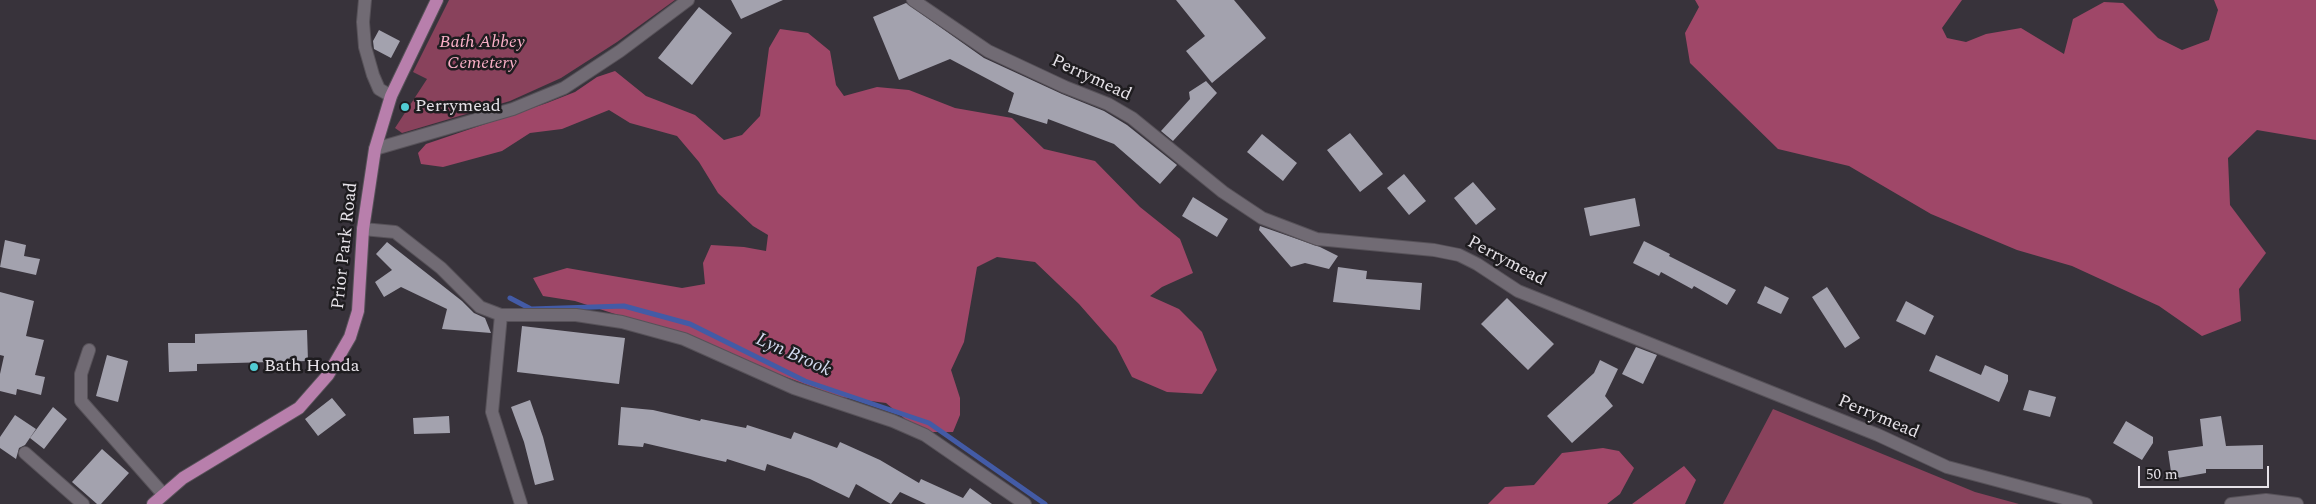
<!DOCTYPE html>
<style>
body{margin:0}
#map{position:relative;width:2316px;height:504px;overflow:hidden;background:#38333b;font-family:Spectral,serif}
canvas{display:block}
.scale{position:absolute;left:2138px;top:466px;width:131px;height:22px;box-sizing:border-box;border:2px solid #e6e2e8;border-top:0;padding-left:6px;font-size:15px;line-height:18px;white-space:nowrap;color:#e6e2e8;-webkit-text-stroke:4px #1e1c1f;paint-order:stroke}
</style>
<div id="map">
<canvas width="2316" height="504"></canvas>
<div class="scale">50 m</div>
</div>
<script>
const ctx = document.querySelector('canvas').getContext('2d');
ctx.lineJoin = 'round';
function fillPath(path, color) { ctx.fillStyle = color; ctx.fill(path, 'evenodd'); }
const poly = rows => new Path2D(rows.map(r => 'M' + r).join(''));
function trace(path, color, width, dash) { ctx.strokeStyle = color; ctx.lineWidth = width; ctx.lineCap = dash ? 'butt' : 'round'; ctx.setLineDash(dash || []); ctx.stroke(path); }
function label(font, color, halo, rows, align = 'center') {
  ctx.font = font + ' Spectral,serif'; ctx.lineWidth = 5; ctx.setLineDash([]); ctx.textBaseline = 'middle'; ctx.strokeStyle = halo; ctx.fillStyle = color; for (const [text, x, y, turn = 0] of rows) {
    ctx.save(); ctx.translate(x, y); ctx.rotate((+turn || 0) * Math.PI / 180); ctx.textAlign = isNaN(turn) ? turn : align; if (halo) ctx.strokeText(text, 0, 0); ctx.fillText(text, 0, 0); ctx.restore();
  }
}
const green = poly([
 [449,0,675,0,617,42,561,78,510,101,402,133,395,128,427,79,413,72],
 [1773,409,1975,492,2019,504,1723,504]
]);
const forest = poly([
 [1695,0,1962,0,1942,28,1947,38,1966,42,1986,34,2021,28,2064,54,2073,19,2104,2,2123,3,2158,38,2182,50,2209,40,2218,10,2214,0,2316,0,2316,140,2257,130,2228,158,2230,205,2266,253,2239,289,2241,321,2202,336,2159,306,2072,266,2017,250,1931,214,1849,166,1778,149,1690,63,1685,33,1699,7],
 [780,29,808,33,830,51,836,85,844,96,877,87,909,90,955,108,1012,118,1044,149,1095,161,1140,207,1180,239,1193,273,1162,287,1150,296,1179,309,1202,332,1217,370,1202,394,1167,392,1132,377,1116,346,1079,304,1035,262,997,257,977,267,964,342,951,370,960,398,960,415,953,432,930,432,905,419,886,403,840,397,618,315,575,301,543,296,533,278,567,268,682,288,705,284,703,263,711,245,744,247,766,251,768,235,753,226,718,193,699,162,677,136,630,123,609,110,562,129,530,133,502,151,443,167,421,164,418,153,426,144,547,103,575,92,597,77,615,71,646,96,695,115,724,140,742,135,760,116,769,48],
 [1603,448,1619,451,1634,468,1620,494,1607,504,1488,504,1505,487,1534,485,1562,453],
 [1684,466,1696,480,1685,504,1632,504]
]);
const stream = poly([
 [510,298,531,309,624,306,690,324,805,381,929,423,1045,504]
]);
const building = poly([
 [731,0,783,0,741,19],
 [1176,0,1234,0,1266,38,1212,83,1186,51,1205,36],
 [906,3,984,58,1062,94,1104,111,1127,125,1177,165,1160,184,1114,144,1048,119,1047,124,1008,112,1014,93,950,59,899,80,873,17],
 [699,7,732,33,692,85,658,58],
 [379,30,400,41,391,58,374,49,373,41],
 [1206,81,1217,93,1173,141,1161,131,1190,99,1189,92],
 [1350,133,1383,174,1360,192,1327,150],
 [1262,134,1297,163,1283,181,1247,152],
 [1404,174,1426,201,1409,215,1387,188],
 [1473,182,1496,209,1476,225,1454,198],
 [1193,197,1228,219,1217,237,1182,216],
 [1635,198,1640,226,1590,236,1584,208],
 [1260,226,1320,247,1338,256,1329,269,1305,263,1291,267,1259,230],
 [5,240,26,245,24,256,40,259,36,275,0,267],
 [1644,241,1670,254,1669,256,1736,290,1727,305,1694,286,1692,289,1661,272,1659,276,1633,263],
 [387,242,462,301,474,313,485,318,491,333,442,329,447,309,401,287,384,297,375,282,392,270,376,254],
 [1338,267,1367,271,1366,279,1422,283,1420,310,1333,302],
 [1765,286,1789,298,1781,314,1757,303],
 [1827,287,1860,338,1845,348,1812,297],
 [0,292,34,301,26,336,44,340,35,375,45,377,41,395,17,389,16,395,0,391,0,374,4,356,0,355],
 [1507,298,1554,344,1528,370,1481,324],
 [1906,301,1934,316,1925,335,1896,321],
 [522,326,625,338,619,384,517,372],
 [307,330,308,361,197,364,197,371,169,372,168,343,195,343,195,334],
 [1636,347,1657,355,1643,384,1622,374],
 [107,355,128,361,118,402,96,396],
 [1936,355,1981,375,1985,365,2008,375,2008,381,1999,402,1929,371],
 [1600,360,1618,369,1605,396,1613,406,1572,443,1547,416,1594,373],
 [2029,390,2056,397,2050,417,2023,410],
 [332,398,346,415,318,436,305,419],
 [530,400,543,437,554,480,535,485,524,442,511,407],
 [53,407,67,419,44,449,30,438],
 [621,407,653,410,700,421,701,419,746,428,747,425,791,439,794,432,837,448,840,442,880,460,919,483,921,479,963,498,970,488,992,504,926,504,900,492,891,504,856,484,849,498,810,479,767,464,765,471,727,459,726,462,644,443,643,447,618,445],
 [15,415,36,429,25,445,19,448,16,459,0,448,0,437],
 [449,416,450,433,414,434,413,418],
 [2221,416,2226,446,2263,445,2263,469,2206,469,2206,473,2172,479,2168,451,2203,446,2200,419],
 [2126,421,2153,437,2153,443,2142,460,2113,443],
 [102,449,129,473,101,504,97,504,72,482]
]);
const street = poly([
 [365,0,363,22,365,47,373,75,379,89,391,96],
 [913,0,988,51,1065,87,1108,104,1132,118,1223,192,1262,218,1317,239,1434,250,1459,255,1477,264,1518,291,1878,435,1947,467,2086,504],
 [375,149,513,109,564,88,620,51,688,0],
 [363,229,395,232,441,268,480,307,501,315,576,315,622,322,684,339,794,388,893,421,925,435,1025,504],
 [501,315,492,412,521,504],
 [89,350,81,374,81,401,163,494],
 [25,453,83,504],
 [2231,504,2266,500,2297,504]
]);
const primary = poly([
 [153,504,183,478,299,408,328,375,350,337,358,311,363,229,375,149,391,96,437,0]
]);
const markers = [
 [405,107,5,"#51ccd3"],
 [254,367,5,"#51ccd3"]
];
const parkNames = [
 ["Bath Abbey",482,43],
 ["Cemetery",482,64]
];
const streetNames = [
 ["Perrymead",1091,79,25],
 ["Prior Park Road",346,246,-84],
 ["Perrymead",1506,262,28],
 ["Perrymead",1878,418,23]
];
const poiNames = [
 ["Perrymead",415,107],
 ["Bath Honda",264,367]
];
const waterNames = [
 ["Lyn Brook",793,356,24]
];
fillPath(green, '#89425c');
fillPath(forest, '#9f4768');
trace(stream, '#435ba6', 5);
fillPath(building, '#a3a2ae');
trace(street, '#575259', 14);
trace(primary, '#575259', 14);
trace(street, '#716b74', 12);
trace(primary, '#b87fac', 12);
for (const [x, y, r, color] of markers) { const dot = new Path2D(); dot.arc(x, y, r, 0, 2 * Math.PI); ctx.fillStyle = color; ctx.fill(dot); trace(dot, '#1e1c1f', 2); }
label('italic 18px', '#fab0c7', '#1e1c1f', parkNames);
label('18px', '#e6e2e8', '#1e1c1f', streetNames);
label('18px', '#e6e2e8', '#1e1c1f', poiNames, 'left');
label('italic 19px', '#d2daef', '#1e1c1f', waterNames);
</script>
